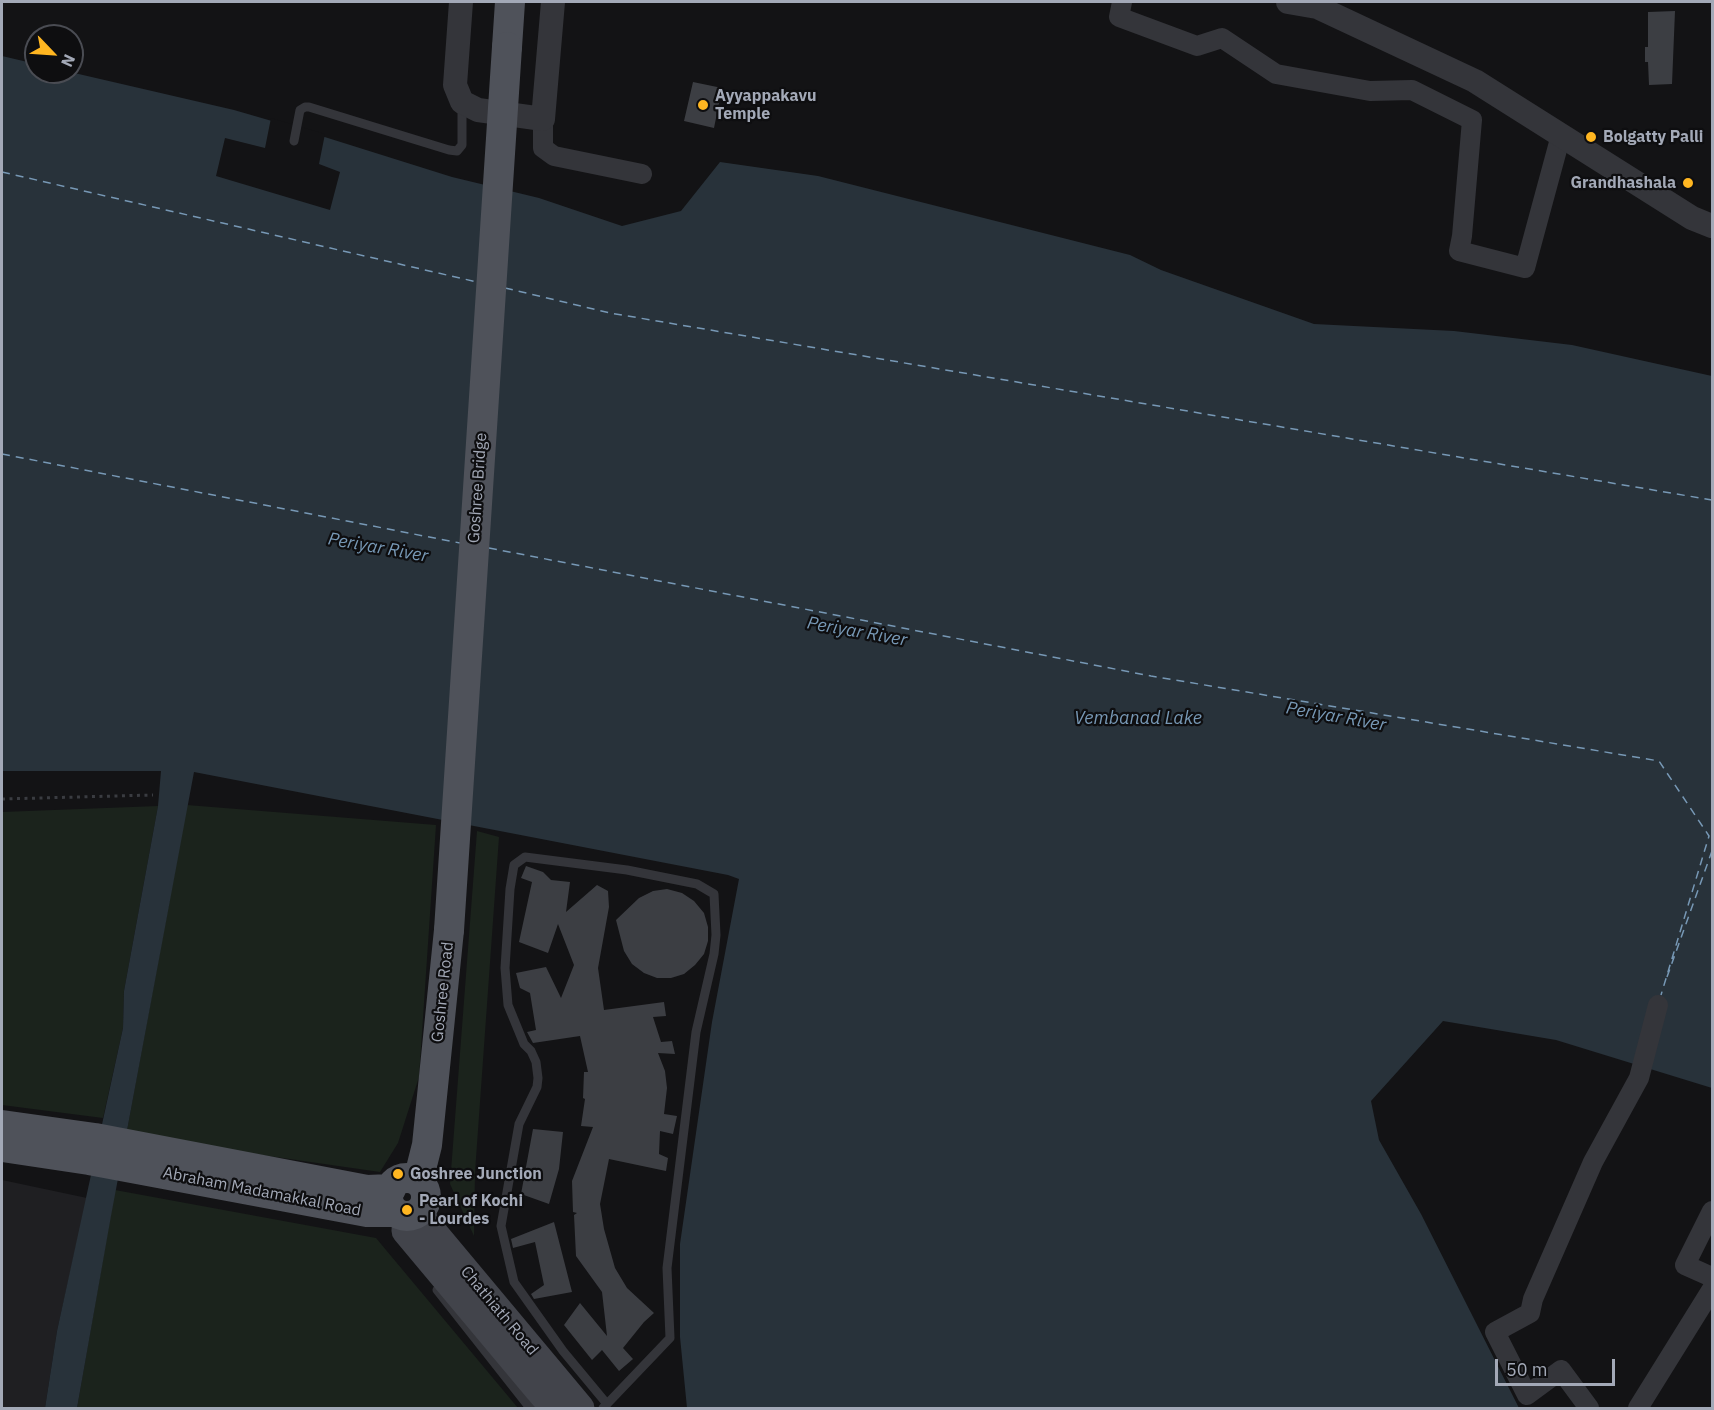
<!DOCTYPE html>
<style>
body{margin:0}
#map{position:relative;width:1714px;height:1410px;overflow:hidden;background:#131315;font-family:"IBM Plex Sans",sans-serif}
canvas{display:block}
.frame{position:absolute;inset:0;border:3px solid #a3a9b7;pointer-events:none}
.north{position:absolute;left:24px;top:24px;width:60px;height:60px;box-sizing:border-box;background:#0e0e10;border:2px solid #4a4c53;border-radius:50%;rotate:115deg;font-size:16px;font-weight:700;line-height:24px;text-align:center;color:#a3a9b7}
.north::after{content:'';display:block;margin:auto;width:21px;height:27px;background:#ffb621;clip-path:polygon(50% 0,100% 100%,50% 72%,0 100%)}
.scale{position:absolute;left:1495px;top:1359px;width:120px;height:27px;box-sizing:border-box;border:3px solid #a3a9b7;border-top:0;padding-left:8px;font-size:18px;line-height:21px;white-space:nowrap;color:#a3a9b7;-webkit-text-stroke:4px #0e0e10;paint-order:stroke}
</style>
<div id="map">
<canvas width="1714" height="1410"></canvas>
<div class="frame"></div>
<div class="north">N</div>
<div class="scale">50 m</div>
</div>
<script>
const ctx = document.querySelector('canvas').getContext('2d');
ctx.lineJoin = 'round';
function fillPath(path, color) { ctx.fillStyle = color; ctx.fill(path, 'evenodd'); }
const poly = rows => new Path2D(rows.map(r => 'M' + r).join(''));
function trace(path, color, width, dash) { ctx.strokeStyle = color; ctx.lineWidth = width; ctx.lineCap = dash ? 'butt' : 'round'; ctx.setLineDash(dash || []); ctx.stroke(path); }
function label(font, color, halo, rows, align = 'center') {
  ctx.font = font + ' "IBM Plex Sans",sans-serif'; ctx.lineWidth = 4.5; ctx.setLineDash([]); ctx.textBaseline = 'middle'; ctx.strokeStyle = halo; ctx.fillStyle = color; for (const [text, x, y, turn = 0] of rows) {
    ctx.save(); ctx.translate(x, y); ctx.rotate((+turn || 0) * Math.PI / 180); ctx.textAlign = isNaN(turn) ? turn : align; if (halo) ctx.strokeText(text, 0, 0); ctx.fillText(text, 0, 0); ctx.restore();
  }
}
const built = poly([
 [2,1180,87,1198,57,1331,45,1408,2,1408]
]);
const green = poly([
 [187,805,436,825,419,1077,398,1143,380,1172,220,1149,127,1130],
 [158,806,124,991,123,1028,103,1118,2,1105,2,812],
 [477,831,499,837,475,1172,474,1236,450,1184],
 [115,1190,376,1238,518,1408,77,1408]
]);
const water = poly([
 [2,56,36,64,36,72,70,72,234,110,296,128,452,177,539,198,622,226,681,211,720,162,818,176,1130,255,1161,270,1314,324,1454,331,1572,345,1712,376,1712,1088,1556,1040,1443,1021,1371,1101,1379,1140,1421,1214,1519,1408,687,1408,680,1337,680,1244,712,1022,739,879,728,875,194,772,111,1216,77,1408,45,1408,57,1331,123,1028,124,991,158,806,161,771,2,771]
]);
const pier = poly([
 [271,118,325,134,319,164,340,172,330,210,216,176,225,138,265,148]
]);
const ferry = poly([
 [2,172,477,282],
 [505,288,610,313,1712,500],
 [2,454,460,543],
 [489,548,1151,676,1659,761,1709,836,1661,995],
 [1667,977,1712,851]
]);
const building = poly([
 [1675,11,1672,84,1649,85,1648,62,1645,62,1645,47,1648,47,1648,12],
 [693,82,722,88,714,128,684,121],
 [526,866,543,872,551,880,570,882,566,912,597,885,608,891,609,907,598,968,604,1010,664,1002,666,1016,653,1017,661,1042,672,1041,675,1054,658,1053,665,1071,667,1088,664,1114,677,1116,673,1134,660,1131,659,1154,668,1158,666,1171,609,1159,600,1204,604,1229,615,1268,627,1288,654,1313,644,1322,623,1348,633,1359,619,1371,602,1350,592,1360,564,1325,580,1303,607,1336,602,1292,576,1256,574,1215,577,1213,573,1212,572,1181,593,1127,581,1126,585,1099,583,1098,584,1072,588,1072,580,1036,533,1043,527,1032,536,1030,530,993,520,988,516,973,546,967,561,998,574,965,558,924,548,953,519,942,532,882,521,878],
 [667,889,682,893,694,901,704,913,708,927,708,941,704,954,695,965,684,974,671,978,657,978,644,973,632,964,624,951,616,920,639,898,653,891],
 [533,1129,563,1132,559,1169,549,1204,521,1194],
 [554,1222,572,1292,534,1299,531,1294,544,1285,535,1242,513,1248,511,1239]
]);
const path = poly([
 [2,799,153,795]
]);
const service = poly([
 [294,141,300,110,305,107,309,107,449,150,457,151,462,145,462,104],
 [437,1290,530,1408],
 [603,1408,607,1404,670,1338,667,1268,696,1032,714,954,716,935,714,894,697,884,627,870,525,857,514,865,510,889,505,968,508,1005,524,1044,531,1051,536,1062,538,1078,537,1087,519,1124,501,1226,514,1282,563,1351,607,1404]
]);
const minor = poly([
 [1122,2,1119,17,1197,46,1222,38,1276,74,1370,91,1412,90,1472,120,1462,236,1459,251,1525,268,1561,135],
 [543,119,543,148,554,156,642,174],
 [1712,1211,1685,1265,1712,1277],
 [1589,1408,1561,1370,1527,1395,1495,1332,1530,1313,1533,1299,1593,1162,1639,1078,1658,1005],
 [1638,1408,1712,1289]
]);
const tertiary = poly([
 [461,2,455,85,462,102,478,110,543,119,553,2],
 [1288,2,1317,7,1475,81,1692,218,1712,226]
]);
const secondary = poly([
 [418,1213,581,1408],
 [406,1216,405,1231,553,1408]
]);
const primary = poly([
 [507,47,510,2],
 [2,1125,95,1138,367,1190,391,1189],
 [2,1147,89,1160,367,1212,394,1212],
 '388 1197a19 19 0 1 1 38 0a19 19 0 1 1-38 0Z',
 [418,1181,427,1145,449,930]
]);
const primaryBridge = poly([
 [449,930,507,47]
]);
const markers = [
 [703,105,6,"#ffb621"],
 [1591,137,6,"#ffb621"],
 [1688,183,6,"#ffb621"],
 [398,1174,6,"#ffb621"],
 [407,1210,6,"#ffb621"]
];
const poiNames = [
 ["Ayyappakavu",715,96],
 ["Temple",715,114],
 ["Bolgatty Palli",1603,137],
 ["Grandhashala",1676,183,"right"],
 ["Goshree Junction",410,1174],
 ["Pearl of Kochi",419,1201],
 ["- Lourdes",419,1219]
];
const streetNames = [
 ["Goshree Bridge",478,488,-86],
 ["Goshree Road",443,992,-84],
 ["Abraham Madamakkal Road",262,1192,11],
 ["Chathiath Road",499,1311,50]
];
const waterNames = [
 ["Periyar River",378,548,10],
 ["Periyar River",857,632,10],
 ["Periyar River",1336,717,10],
 ["Vembanad Lake",1138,719]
];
fillPath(built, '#1f1f22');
fillPath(green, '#1b231c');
fillPath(water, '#28323a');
fillPath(pier, '#131315');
trace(ferry, '#7798b5', 1.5, [8, 6]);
fillPath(building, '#3c3e43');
trace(path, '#3a3c41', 3, [3, 4.5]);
trace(service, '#34353a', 9);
trace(minor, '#34353a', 20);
trace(tertiary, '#34353a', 24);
trace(secondary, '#42444b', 27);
trace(primary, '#4f525a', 30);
trace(primaryBridge, '#4f525a', 30);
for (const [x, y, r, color] of markers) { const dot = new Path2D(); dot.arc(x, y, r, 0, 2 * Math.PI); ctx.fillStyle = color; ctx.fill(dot); trace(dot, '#0e0e10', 2); }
label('bold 16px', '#a3a9b7', '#0e0e10', poiNames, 'left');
label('16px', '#a3a9b7', '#0e0e10', streetNames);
label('italic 18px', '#7798b5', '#0e0e10', waterNames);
</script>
